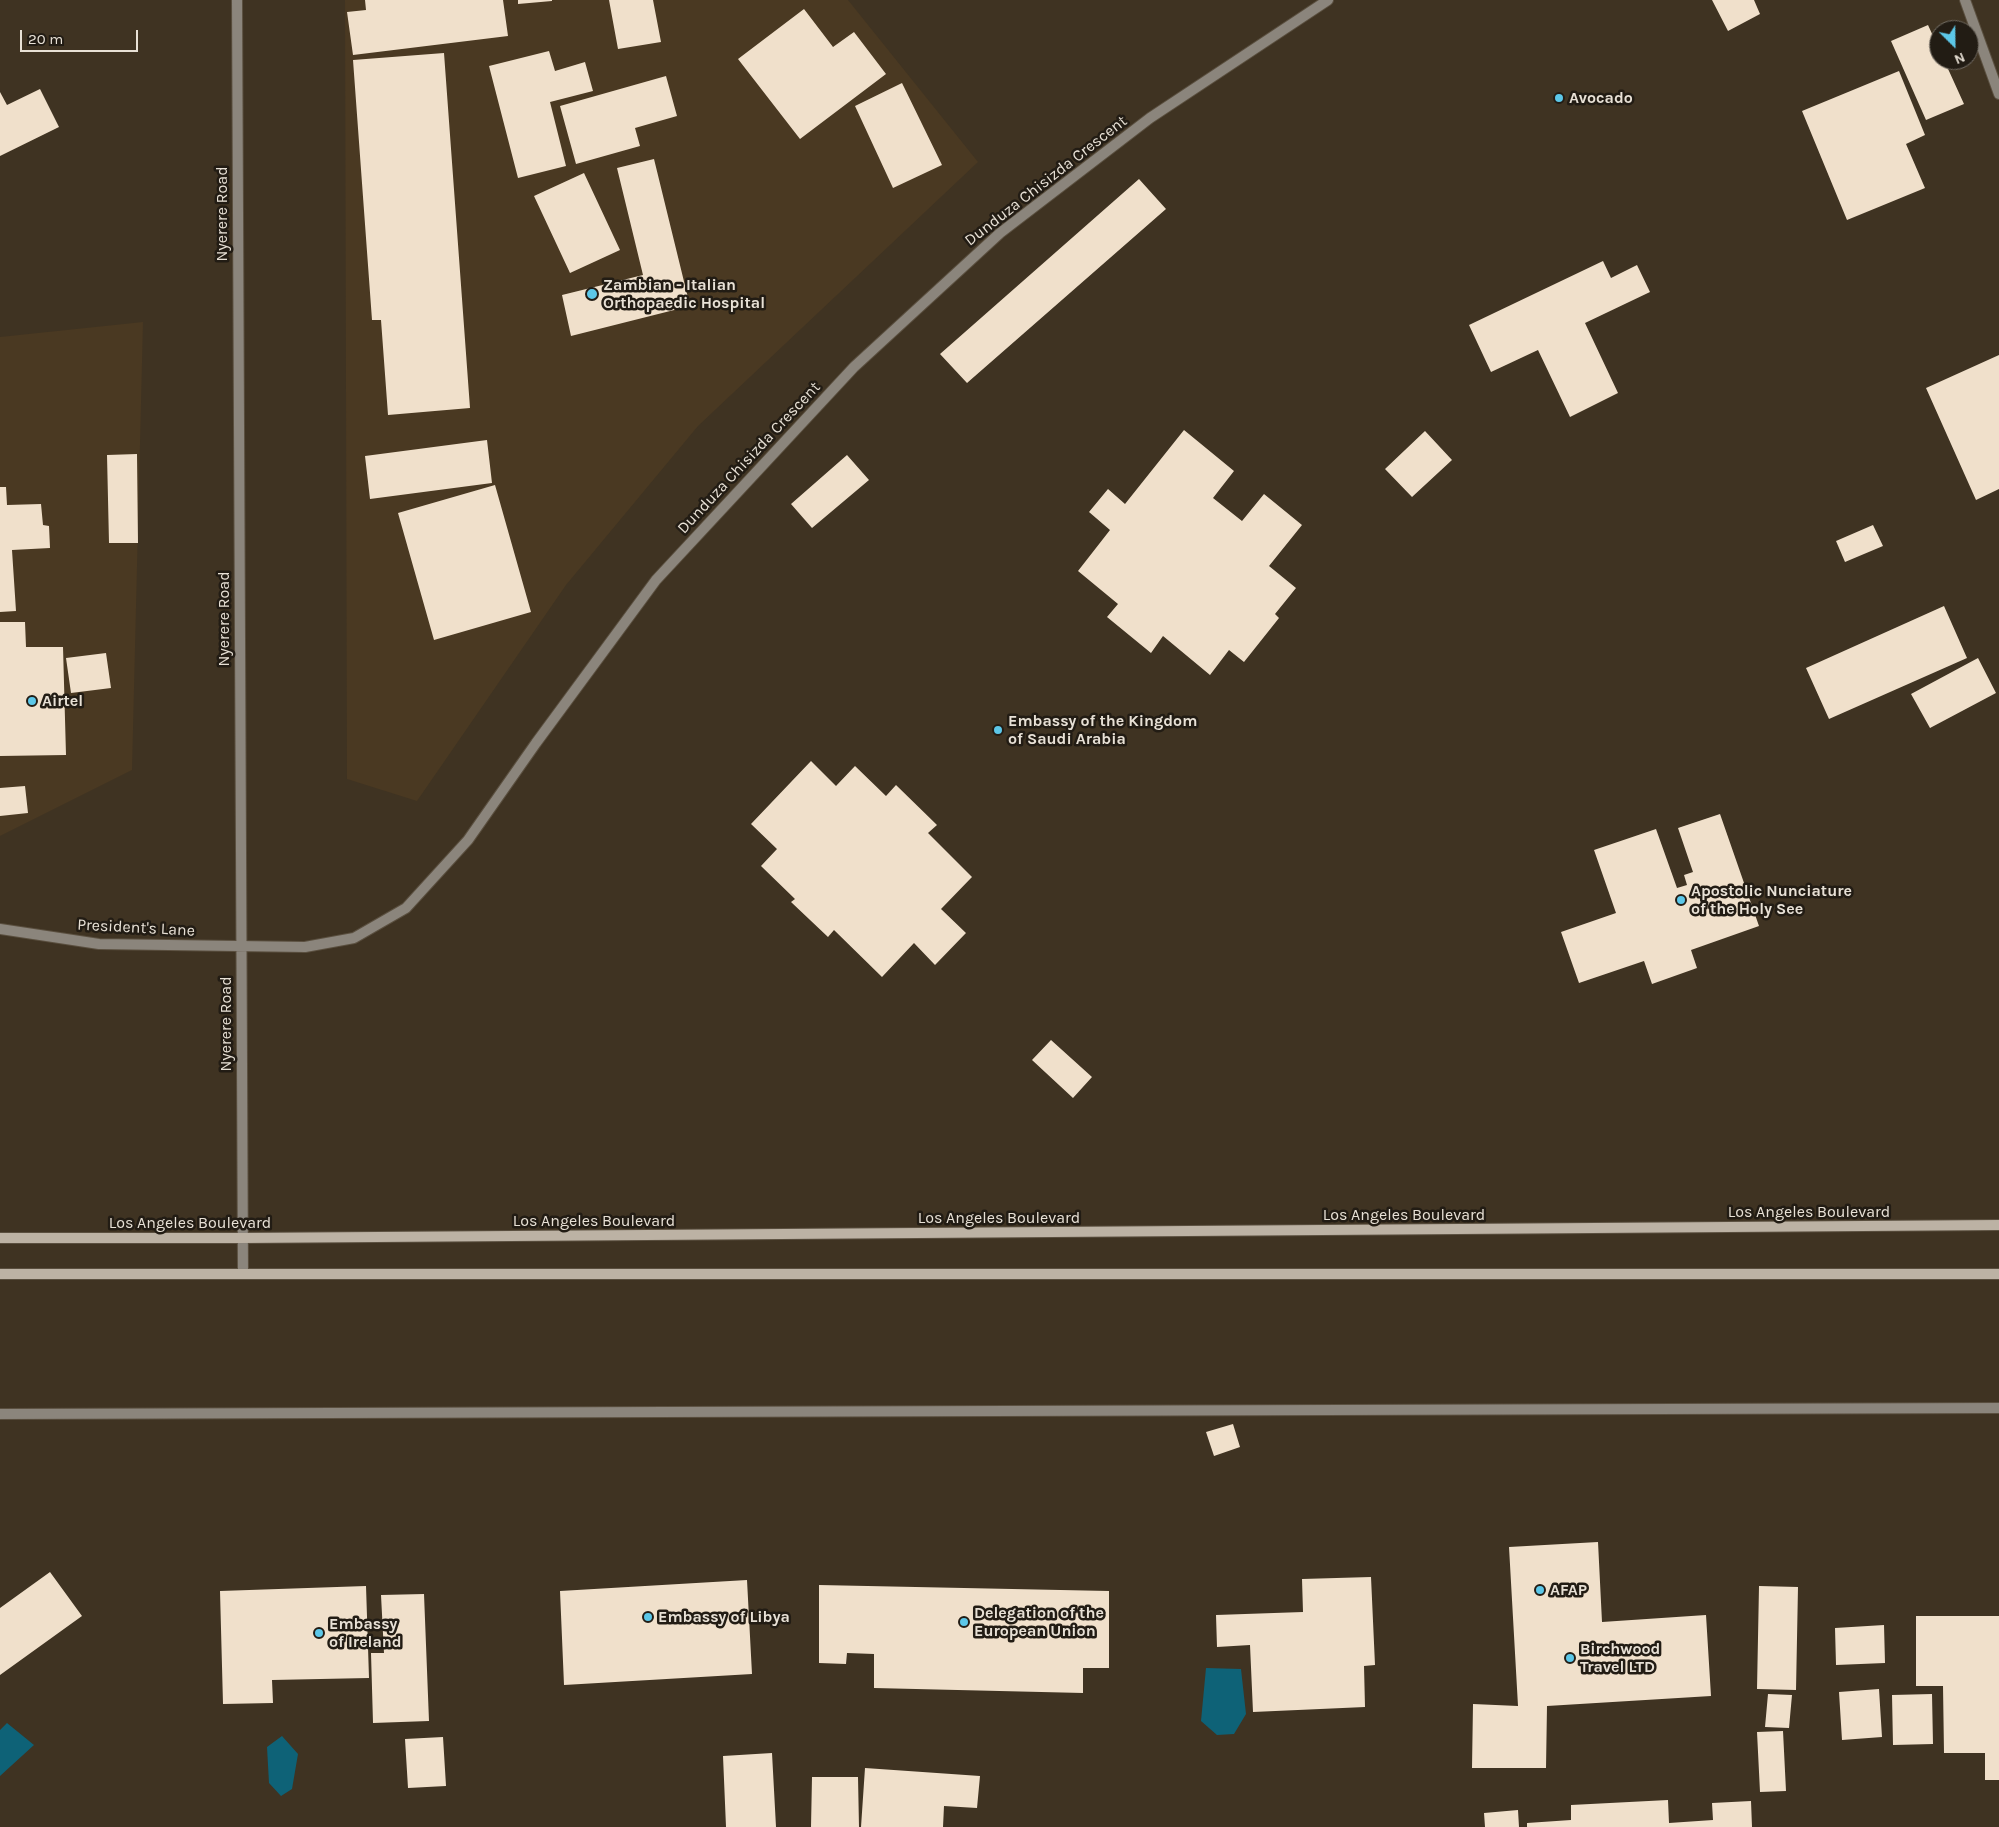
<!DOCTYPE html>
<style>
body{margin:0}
#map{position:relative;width:1999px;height:1827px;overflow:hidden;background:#3f3322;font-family:Karla,sans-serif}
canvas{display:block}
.north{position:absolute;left:1929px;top:20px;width:50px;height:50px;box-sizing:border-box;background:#221c14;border:1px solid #716b62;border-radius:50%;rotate:157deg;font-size:14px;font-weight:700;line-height:20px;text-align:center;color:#e8e1d6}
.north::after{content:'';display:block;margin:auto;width:18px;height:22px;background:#5cc7e8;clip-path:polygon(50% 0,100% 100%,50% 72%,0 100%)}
.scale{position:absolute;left:20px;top:30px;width:118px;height:22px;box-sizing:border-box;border:2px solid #e8e1d6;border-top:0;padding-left:6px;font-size:15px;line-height:18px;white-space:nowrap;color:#e8e1d6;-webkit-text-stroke:4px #221c14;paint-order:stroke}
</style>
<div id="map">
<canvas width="1999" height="1827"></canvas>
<div class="north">N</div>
<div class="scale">20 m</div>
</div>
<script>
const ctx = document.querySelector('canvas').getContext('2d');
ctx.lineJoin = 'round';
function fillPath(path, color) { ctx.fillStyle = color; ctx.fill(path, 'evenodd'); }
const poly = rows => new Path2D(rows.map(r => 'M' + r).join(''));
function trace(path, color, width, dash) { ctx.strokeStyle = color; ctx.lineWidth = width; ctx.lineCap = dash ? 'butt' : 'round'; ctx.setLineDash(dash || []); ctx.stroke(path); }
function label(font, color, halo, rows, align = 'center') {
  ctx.font = font + ' Karla,sans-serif'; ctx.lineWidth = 5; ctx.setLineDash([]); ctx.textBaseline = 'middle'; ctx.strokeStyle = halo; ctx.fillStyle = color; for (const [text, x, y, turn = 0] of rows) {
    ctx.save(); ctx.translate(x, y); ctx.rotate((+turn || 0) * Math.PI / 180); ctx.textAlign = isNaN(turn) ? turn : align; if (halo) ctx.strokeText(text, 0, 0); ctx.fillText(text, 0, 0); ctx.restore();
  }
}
const built = poly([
 [345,0,848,0,978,162,698,426,566,585,417,801,347,779],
 [143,322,132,770,0,836,0,337]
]);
const water = poly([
 [1206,1668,1241,1669,1246,1714,1234,1734,1217,1735,1201,1721],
 [7,1723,34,1745,0,1776,0,1730],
 [282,1736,298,1754,292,1789,281,1796,269,1783,267,1747]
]);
const building = poly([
 [365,0,503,0,508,36,353,55,347,12,366,10],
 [518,0,552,0,552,1,518,4],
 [609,0,653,0,661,42,618,49],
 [1712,0,1754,0,1760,14,1728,31],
 [804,9,833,47,854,32,886,74,800,139,738,59],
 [1928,25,1939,49,1939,60,1944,60,1964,104,1926,120,1891,41],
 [549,51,555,71,585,62,593,91,550,102,566,166,518,178,489,66],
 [444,53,470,408,388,415,381,320,372,320,353,60],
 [1899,71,1925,135,1906,144,1925,188,1847,220,1802,111],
 [666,76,677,116,635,128,640,146,576,164,560,106],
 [902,83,942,165,893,188,855,106],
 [40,89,59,127,0,156,0,92,7,105],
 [654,159,690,306,571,336,562,295,643,275,617,168],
 [584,173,620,250,570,273,534,196],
 [1139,179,1166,209,967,383,940,354],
 [1603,261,1611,278,1637,265,1650,292,1585,323,1618,393,1570,417,1538,350,1491,372,1469,325],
 [1999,355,1999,489,1976,500,1926,388],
 [1184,430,1234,471,1213,498,1242,521,1264,494,1302,525,1269,566,1296,588,1275,614,1279,618,1244,662,1229,650,1210,675,1163,636,1151,653,1107,617,1118,604,1078,571,1110,530,1089,512,1108,489,1125,504],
 [1425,431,1452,460,1412,497,1385,469],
 [487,440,492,483,370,499,365,456],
 [137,454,138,543,109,543,107,455],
 [847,455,869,480,812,528,791,504],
 [495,485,531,612,434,640,398,513],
 [0,487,6,487,7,505,41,504,43,525,49,526,50,548,12,550,16,611,0,612],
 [1873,525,1883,546,1845,562,1836,541],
 [1944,606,1967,658,1829,719,1806,668],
 [0,622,25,622,26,647,63,647,66,755,0,756],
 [106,653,111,688,71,693,66,658],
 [1978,658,1996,693,1930,728,1911,694],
 [811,761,836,786,855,766,886,796,896,785,937,825,928,833,972,877,941,909,966,933,935,965,914,943,882,977,834,930,828,937,791,902,795,899,761,866,777,849,751,824],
 [25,786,28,813,0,816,0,788],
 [1720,814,1759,926,1691,950,1697,968,1652,984,1644,961,1579,983,1561,932,1616,913,1594,850,1656,829,1677,888,1687,885,1684,875,1693,872,1678,828],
 [1051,1040,1092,1077,1073,1098,1032,1060],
 [1233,1424,1240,1447,1214,1456,1206,1432],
 [1598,1542,1602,1622,1706,1615,1711,1696,1547,1706,1546,1768,1472,1768,1473,1704,1518,1706,1509,1547],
 [50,1572,82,1616,0,1675,0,1608],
 [1371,1577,1375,1665,1364,1666,1365,1707,1253,1712,1250,1645,1217,1647,1216,1615,1303,1612,1302,1579],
 [747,1580,752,1674,564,1685,560,1591],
 [819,1585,1109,1591,1109,1668,1083,1668,1083,1693,874,1688,874,1654,847,1653,846,1664,819,1663],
 [366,1586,369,1678,272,1680,273,1703,223,1704,220,1591],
 [1759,1586,1798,1587,1796,1690,1757,1689],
 [424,1594,429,1721,373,1723,371,1653,384,1653,381,1595],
 [1916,1616,1999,1616,1999,1780,1985,1780,1985,1753,1944,1753,1943,1686,1916,1686],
 [1884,1625,1885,1663,1836,1665,1835,1628],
 [1879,1689,1882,1737,1842,1740,1839,1692],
 [1768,1694,1792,1695,1789,1728,1765,1727],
 [1932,1694,1933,1744,1893,1745,1892,1695],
 [1783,1731,1786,1791,1760,1792,1757,1732],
 [443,1737,446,1786,408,1788,405,1739],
 [772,1753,776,1827,726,1827,723,1756],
 [865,1768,980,1776,977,1808,944,1806,943,1827,861,1827],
 [812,1777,858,1777,859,1827,811,1827],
 [1668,1800,1669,1823,1713,1820,1712,1803,1751,1801,1752,1827,1527,1827,1527,1823,1571,1820,1571,1805],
 [1518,1810,1519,1827,1485,1827,1484,1813]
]);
const lane = poly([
 [1965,0,1999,94]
]);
const street = poly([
 [237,0,243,1273],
 [0,929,99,944,305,947,354,938,406,908,468,840,536,743,656,580,854,367,1000,233,1150,118,1328,0],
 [0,1414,1999,1408]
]);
const secondary = poly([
 [0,1238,242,1238,1999,1225],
 [0,1274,1999,1274]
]);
const markers = [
 [1559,98,5,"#5cc7e8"],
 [592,294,6,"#5cc7e8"],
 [32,701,5,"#5cc7e8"],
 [998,730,5,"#5cc7e8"],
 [1681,900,5,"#5cc7e8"],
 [1540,1590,5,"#5cc7e8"],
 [648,1617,5,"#5cc7e8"],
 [964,1622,5,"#5cc7e8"],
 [319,1633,5,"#5cc7e8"],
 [1570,1658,5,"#5cc7e8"]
];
const poiNames = [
 ["Avocado",1569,98],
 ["Zambian - Italian",603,285],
 ["Orthopaedic Hospital",603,303],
 ["Airtel",42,701],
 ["Embassy of the Kingdom",1008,721],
 ["of Saudi Arabia",1008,739],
 ["Apostolic Nunciature",1691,891],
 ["of the Holy See",1691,909],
 ["AFAP",1550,1590],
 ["Delegation of the",974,1613],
 ["European Union",974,1631],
 ["Embassy of Libya",658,1617],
 ["Embassy",329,1624],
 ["of Ireland",329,1642],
 ["Birchwood",1580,1649],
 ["Travel LTD",1580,1667]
];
const streetNames = [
 ["Dunduza Chisizda Crescent",1046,181,-38],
 ["Nyerere Road",222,214,-90],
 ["Dunduza Chisizda Crescent",749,458,-47],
 ["Nyerere Road",224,619,-90],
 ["President's Lane",136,928,3],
 ["Nyerere Road",226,1024,-90],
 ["Los Angeles Boulevard",1809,1212],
 ["Los Angeles Boulevard",1404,1215],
 ["Los Angeles Boulevard",999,1218],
 ["Los Angeles Boulevard",594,1221],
 ["Los Angeles Boulevard",190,1223]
];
fillPath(built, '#4a3922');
fillPath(water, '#0e6277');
fillPath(building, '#f0e0cb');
trace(lane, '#5a4f3f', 12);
trace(street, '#5a4f3f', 12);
trace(secondary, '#5a4f3f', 12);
trace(lane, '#8b857c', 10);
trace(street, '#8b857c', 10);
trace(secondary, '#bcb2a4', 10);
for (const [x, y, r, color] of markers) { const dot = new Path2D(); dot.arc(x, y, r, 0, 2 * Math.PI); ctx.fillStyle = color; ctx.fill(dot); trace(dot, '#221c14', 2); }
label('bold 16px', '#e8e1d6', '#221c14', poiNames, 'left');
label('16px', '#e8e1d6', '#221c14', streetNames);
</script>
